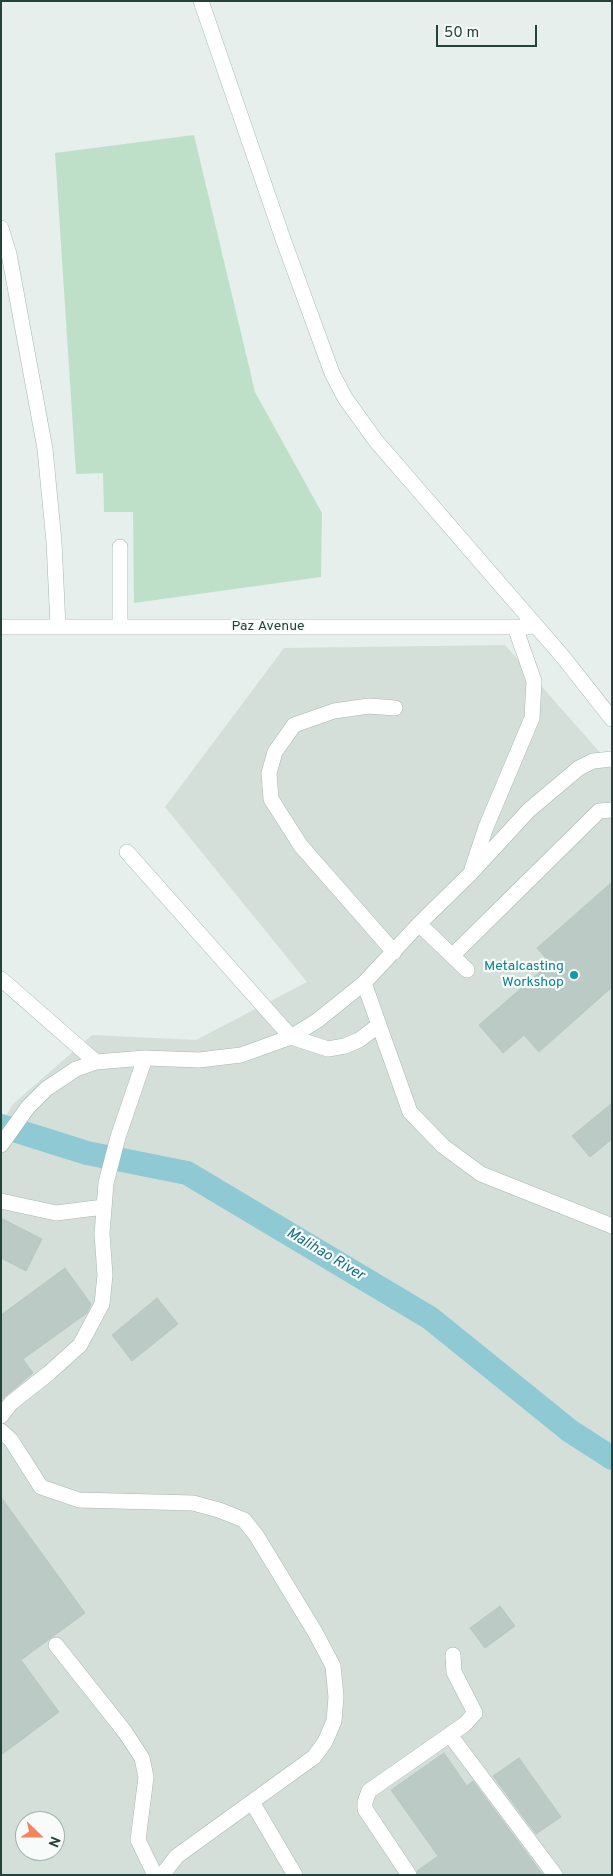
<!DOCTYPE html>
<style>
body{margin:0}
#map{position:relative;width:613px;height:1876px;overflow:hidden;background:#e6efeb;font-family:Overpass,sans-serif}
canvas{display:block}
.frame{position:absolute;inset:0;border:2px solid #24423a;pointer-events:none}
.north{position:absolute;left:15px;top:1811px;width:50px;height:50px;box-sizing:border-box;background:#f7fbf9;border:1px solid #a3b1ad;border-radius:50%;rotate:112deg;font-size:14px;font-weight:700;line-height:20px;text-align:center;color:#24423a}
.north::after{content:'';display:block;margin:auto;width:18px;height:22px;background:#f4845f;clip-path:polygon(50% 0,100% 100%,50% 72%,0 100%)}
.scale{position:absolute;left:436px;top:25px;width:101px;height:22px;box-sizing:border-box;border:2px solid #24423a;border-top:0;padding-left:6px;font-size:15px;line-height:18px;white-space:nowrap;color:#24423a;-webkit-text-stroke:4px #f7fbf9;paint-order:stroke}
</style>
<div id="map">
<canvas width="613" height="1876"></canvas>
<div class="frame"></div>
<div class="north">N</div>
<div class="scale">50 m</div>
</div>
<script>
const ctx = document.querySelector('canvas').getContext('2d');
ctx.lineJoin = 'round';
function fillPath(path, color) { ctx.fillStyle = color; ctx.fill(path, 'evenodd'); }
const poly = rows => new Path2D(rows.map(r => 'M' + r).join(''));
function trace(path, color, width, dash) { ctx.strokeStyle = color; ctx.lineWidth = width; ctx.lineCap = dash ? 'butt' : 'round'; ctx.setLineDash(dash || []); ctx.stroke(path); }
function label(font, color, halo, rows, align = 'center') {
  ctx.font = font + ' Overpass,sans-serif'; ctx.lineWidth = 4.5; ctx.setLineDash([]); ctx.textBaseline = 'middle'; ctx.strokeStyle = halo; ctx.fillStyle = color; for (const [text, x, y, turn = 0] of rows) {
    ctx.save(); ctx.translate(x, y); ctx.rotate((+turn || 0) * Math.PI / 180); ctx.textAlign = isNaN(turn) ? turn : align; if (halo) ctx.strokeText(text, 0, 0); ctx.fillText(text, 0, 0); ctx.restore();
  }
}
const built = poly([
 [505,645,612,766,612,1875,1,1875,1,1124,13,1104,92,1035,196,1040,307,982,165,807,284,648],
 [25,1821,55,1821,55,1851,25,1851]
]);
const green = poly([
 [194,135,255,392,322,513,321,577,134,603,133,512,104,512,103,473,76,474,55,153]
]);
const river = poly([
 [1,1126,87,1153,187,1173,430,1318,570,1431,612,1458]
]);
const building = poly([
 [612,882,612,987,539,1052,524,1035,503,1053,479,1025,550,963,537,948,612,882],
 [612,1103,612,1139,590,1157,572,1136,612,1103],
 [1,1218,42,1239,26,1271,1,1258,1,1218],
 [65,1268,91,1304,87,1313,23,1359,33,1373,1,1400,1,1315,65,1268],
 [157,1298,178,1324,132,1361,112,1335,157,1298],
 [1,1497,85,1613,21,1660,59,1712,1,1755,1,1497],
 [500,1606,515,1626,485,1648,470,1628,500,1606],
 [444,1753,467,1786,473,1781,543,1875,418,1875,417,1871,438,1856,391,1790,444,1753],
 [519,1758,561,1817,536,1834,493,1776,519,1758]
]);
const minor = poly([
 [201,1,283,239,332,373,345,398,376,441,563,657,612,719],
 [1,228,9,254,45,449,54,542,58,626],
 [120,547,120,627],
 [1,627,536,627],
 [127,852,291,1037,328,1049,345,1046,359,1040,379,1025],
 [472,869,486,827,532,718,534,681,515,627],
 [419,924,467,970],
 [394,952,301,846,271,799,269,773,275,752,294,725,334,711,369,706,395,708],
 [452,956,599,811,612,810],
 [1,979,96,1062],
 [364,983,410,1112,443,1146,481,1174,612,1226],
 [1,1145,28,1107,46,1089,76,1069,96,1062,145,1058,199,1060,241,1055,291,1037,318,1020,364,983,419,924,471,873,529,810,579,768,593,761,612,759],
 [1,1201,56,1213,104,1207],
 [1,1416,11,1403,49,1373,80,1345,102,1304,105,1275,102,1234,106,1183,118,1137,145,1058],
 [1,1431,11,1440,41,1487,79,1500,193,1503,219,1510,244,1520,256,1535,315,1632,333,1666,336,1697,334,1721,325,1742,314,1757,177,1856,162,1875],
 [56,1645,125,1732,142,1758,146,1777,138,1840,155,1875],
 [450,1735,555,1875],
 [252,1802,295,1875],
 [409,1875,365,1809,365,1802,369,1791,465,1724,475,1713,454,1672,453,1655]
]);
const markers = [
 [574,975,5,"#0f9aa8"]
];
const streetNames = [
 ["Paz Avenue",268,627]
];
const cultureNames = [
 ["Metalcasting",564,967],
 ["Workshop",564,983]
];
const waterNames = [
 ["Malihao River",325,1255,31]
];
fillPath(built, '#d4dfda');
fillPath(green, '#bfe0c8');
trace(river, '#8ec9d4', 24);
fillPath(building, '#bbcac4');
trace(building, '#b8c9c2', 1);
trace(minor, '#a8b8b2', 16);
trace(minor, '#fff', 15);
for (const [x, y, r, color] of markers) { const dot = new Path2D(); dot.arc(x, y, r, 0, 2 * Math.PI); ctx.fillStyle = color; ctx.fill(dot); trace(dot, '#f7fbf9', 2); }
label('14px', '#24423a', '#f7fbf9', streetNames);
label('14px', '#0d838f', '#f7fbf9', cultureNames, 'right');
label('italic 15px', '#1c6f80', '#f7fbf9', waterNames);
</script>
